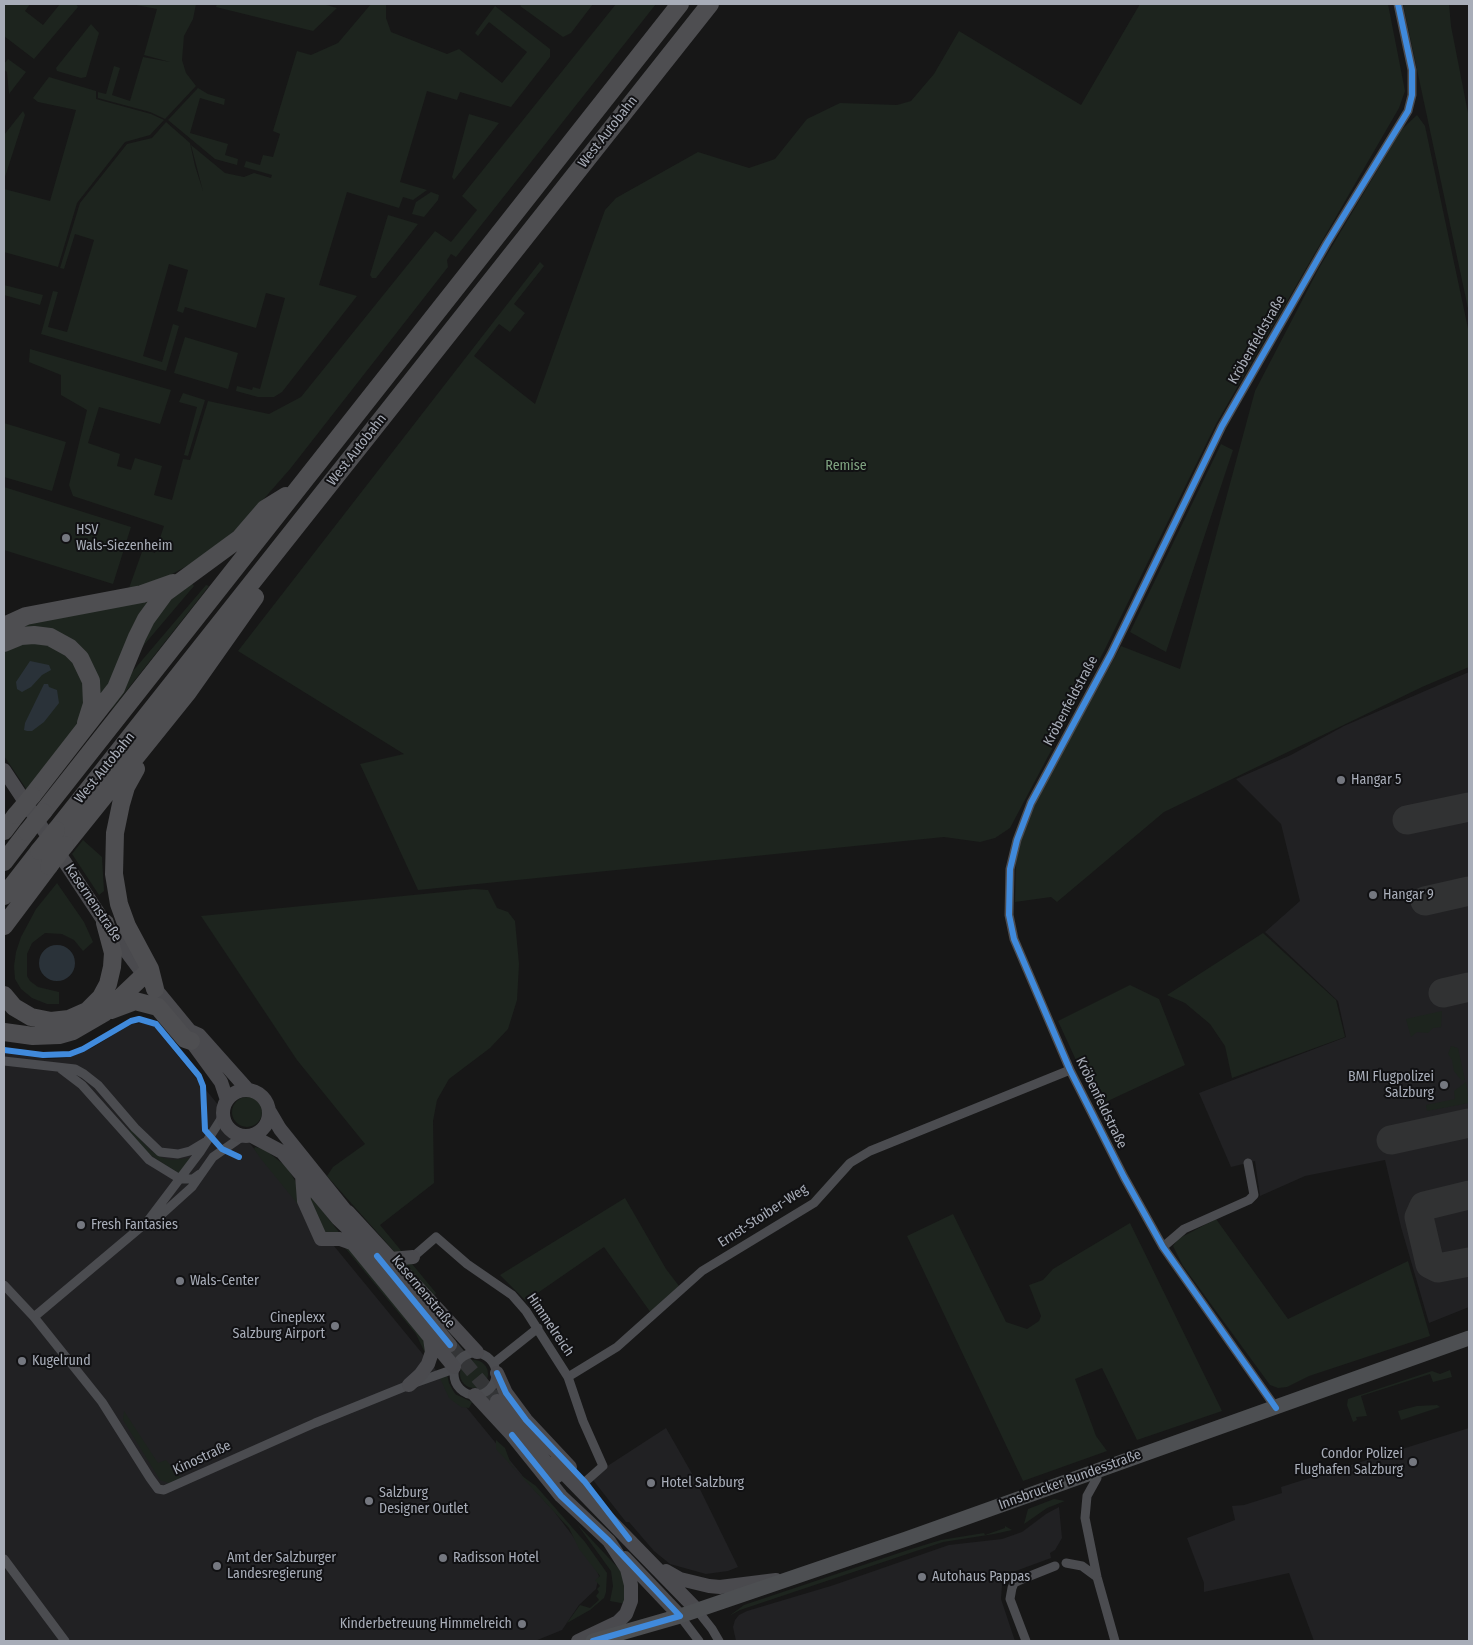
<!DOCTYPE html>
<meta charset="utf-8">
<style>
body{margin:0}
#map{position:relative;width:1473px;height:1645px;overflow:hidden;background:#171717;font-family:"Fira Sans Condensed",sans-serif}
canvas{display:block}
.frame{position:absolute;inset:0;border:5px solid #a8adb8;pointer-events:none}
</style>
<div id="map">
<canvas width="1473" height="1645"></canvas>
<div class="frame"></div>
</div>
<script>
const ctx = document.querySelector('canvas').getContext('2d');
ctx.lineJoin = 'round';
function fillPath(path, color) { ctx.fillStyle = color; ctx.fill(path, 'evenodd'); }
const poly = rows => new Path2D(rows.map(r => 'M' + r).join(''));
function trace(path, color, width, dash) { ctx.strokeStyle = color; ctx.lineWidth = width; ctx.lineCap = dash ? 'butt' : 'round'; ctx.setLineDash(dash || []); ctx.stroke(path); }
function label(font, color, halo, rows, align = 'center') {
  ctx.font = font + ' "Fira Sans Condensed",sans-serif'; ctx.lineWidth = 4; ctx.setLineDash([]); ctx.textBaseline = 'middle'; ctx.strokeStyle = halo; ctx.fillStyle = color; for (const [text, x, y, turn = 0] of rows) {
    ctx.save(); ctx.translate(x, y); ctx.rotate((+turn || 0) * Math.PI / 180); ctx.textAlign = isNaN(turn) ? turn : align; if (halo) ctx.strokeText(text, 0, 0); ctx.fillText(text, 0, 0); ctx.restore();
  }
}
const built = poly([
 [1469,672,1469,1307,1429,1323,1401,1227,1385,1160,1305,1176,1260,1196,1255,1161,1231,1167,1199,1093,1346,1037,1338,1001,1265,932,1300,901,1281,824,1236,779,1291,755,1344,726],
 [142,1023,155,1027,160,1034,531,1486,553,1510,592,1561,599,1576,596,1589,579,1605,562,1630,535,1641,4,1641,4,1053,48,1059,66,1058,92,1048,131,1024],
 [666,1428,695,1479,738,1567,728,1571,706,1574,670,1564,654,1551,629,1522,626,1522,593,1480,609,1465],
 [1469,1428,1469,1641,1314,1641,1289,1573,1204,1592,1204,1583,1187,1538,1235,1520,1232,1506,1244,1505,1282,1493,1281,1487],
 [1059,1507,1062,1538,1055,1550,1050,1553,1051,1558,1013,1572,1002,1585,1001,1599,1015,1641,736,1641,733,1627,735,1620,739,1615,747,1611,834,1585,949,1545,1002,1539,1022,1532,1046,1514]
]);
const green = poly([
 [5,4,30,4,25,11,43,25,60,4,76,4,78,7,34,59,4,36],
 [131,4,196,4,193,19,184,36,182,60,186,73,196,86,165,119,150,112,98,98,98,92,106,94,114,66,120,68,112,95,130,101,143,57,170,62,144,55,157,9],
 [217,4,323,4,337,8,313,31,216,7],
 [371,4,386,4,386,18,391,32,447,54,459,49,502,83,527,52,489,22,478,36,475,33,495,6,550,49,550,57,511,107,460,92,457,100,427,91,400,182,427,190,413,200,403,197,399,208,347,192,319,285,357,296,282,392,274,397,258,397,236,391,237,386,252,390,253,387,260,389,285,298,266,293,256,328,185,307,183,313,177,311,188,270,169,264,143,356,162,362,173,324,179,326,166,371,41,334,53,291,58,292,48,327,67,332,94,240,75,234,64,269,60,268,80,203,127,144,152,138,166,122,190,143,195,166,203,191,191,145,225,173,244,177,254,173,271,178,272,175,244,167,246,161,260,165,263,155,273,157,280,134,273,131,297,51,311,55,338,43],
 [522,4,593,4,571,33,563,37,520,6],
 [616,4,656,4,456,257,451,254,447,260,448,267,290,469,241,525,207,555,163,579,128,591,143,549,155,553,164,526,73,496,69,485,87,410,61,395,61,375,29,362,30,349,171,390,160,424,99,407,88,443,120,454,117,466,131,470,135,458,162,466,154,495,172,500,183,459,190,460,208,401,269,414,301,397,435,231,451,242,477,210,462,196],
 [1140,4,1388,4,1405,91,1399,108,1216,424,1104,651,1010,828,995,838,980,842,944,837,418,890,360,764,404,754,238,651,540,262,544,266,514,304,525,313,510,332,499,324,474,356,535,404,605,210,616,198,698,152,749,168,775,159,807,119,840,103,897,105,911,101,934,74,959,31,1081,105],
 [1403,4,1449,4,1451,26,1469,118,1469,313],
 [91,24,99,33,86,77,81,78,57,71,56,68],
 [8,59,26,72,9,94,7,72,4,70,4,64],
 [49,77,96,91,96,99,151,114,164,120,150,135,125,142,77,203,58,267,4,252,4,189,50,201,76,110,38,102,33,98],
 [198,88,208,94,225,99,224,105,200,98,190,133,228,144,225,155,238,159,237,165,215,159,168,120],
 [23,111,25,115,4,180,4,135],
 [469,114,499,123,454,180,452,177],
 [1417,115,1425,126,1469,333,1469,667,1422,687,1164,812,1057,902,1051,897,1015,902,1016,860,1024,830,1039,795,1121,646,1180,669,1255,391,1319,268,1402,129],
 [431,192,439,195,438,200,424,217,412,214,416,202],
 [388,215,418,224,376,278,372,278,370,275],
 [4,285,43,295,40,305,4,295],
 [185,337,238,353,228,389,174,373],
 [183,393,205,400,188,456,184,455,197,407,179,402],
 [4,423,66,442,52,491,4,477],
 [1221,444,1233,450,1166,652,1130,632],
 [4,487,131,527,113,584,4,550],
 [191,582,194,586,138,652,159,610],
 [206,585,209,586,112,709,109,707,132,672],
 [157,595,100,705,78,650,10,628],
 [31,642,48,644,69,655,87,690,77,728,27,790,4,756,4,653,13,646],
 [83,840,102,857,104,891,99,895,72,854],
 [57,883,84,922,93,942,83,951,74,940,62,934,45,933,32,943,27,954,27,976,30,981,38,987,59,992,59,1004,47,1004,32,998,21,989,15,979,14,966,16,952,21,937,36,909],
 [474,889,488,890,497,908,508,912,515,921,519,964,517,1000,508,1029,490,1048,449,1079,437,1100,433,1121,434,1183,380,1225,436,1293,434,1296,327,1176,333,1167,365,1144,297,1060,201,916],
 [1263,933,1336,1000,1345,1037,1232,1078,1225,1046,1210,1024,1185,1003,1167,995],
 [1130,985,1159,999,1185,1065,1097,1106,1058,1021],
 [1442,1011,1441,1027,1433,1028,1428,1033,1417,1032,1411,1037,1406,1019],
 [1451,1046,1458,1048,1465,1080,1461,1080,1454,1071,1452,1060,1448,1054],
 [1466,1082,1469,1103,1427,1111,1426,1105,1455,1099,1454,1091],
 '232 1112a15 15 0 1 1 30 0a15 15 0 1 1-30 0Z',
 [131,1129,150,1150,163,1158,172,1160,191,1158,180,1174,147,1153,128,1131],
 [255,1147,264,1149,287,1167,297,1184,305,1213,261,1159,254,1149],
 [307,1190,341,1235,320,1233],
 [625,1198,666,1269,679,1286,651,1313,604,1247,526,1301,500,1275],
 [953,1214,1006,1322,1027,1329,1039,1321,1041,1316,1029,1285,1043,1280,1053,1269,1130,1223,1222,1411,1137,1440,1102,1368,1075,1379,1096,1436,1107,1451,1023,1481,907,1236],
 [1216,1219,1288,1319,1408,1261,1430,1336,1309,1376,1287,1387,1278,1388,1270,1385,1183,1266,1173,1246,1178,1239],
 [341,1243,348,1247,420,1332,425,1344,426,1355,416,1334],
 '460 1374a14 14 0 1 1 28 0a14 14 0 1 1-28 0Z',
 [1450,1370,1452,1377,1433,1382,1430,1374,1361,1396,1367,1416,1356,1417,1357,1420,1353,1422,1347,1405,1348,1399,1432,1371,1440,1374],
 [447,1374,449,1383,455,1394,472,1402,469,1408,461,1407,449,1398,440,1378],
 [1437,1405,1440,1407,1401,1420,1398,1411,1417,1406],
 [124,1411,158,1463,166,1460,182,1479,169,1483,160,1480,123,1420],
 [496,1440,505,1448,511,1464,518,1473,536,1486,585,1542,607,1573,606,1592,604,1598,590,1610,567,1623,580,1605,590,1608,599,1600,596,1596,599,1592,597,1589,600,1586,595,1580,600,1576,579,1549,569,1528,496,1449],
 [1054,1499,1065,1501,1047,1508,1024,1524,1028,1509],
 [577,1524,620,1570,625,1580,626,1604,610,1601,613,1586,611,1571],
 [1005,1526,1012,1530,994,1534,943,1542,740,1610,729,1616,744,1605,908,1550,941,1540,984,1533,985,1535,1005,1528]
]);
const water = poly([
 [30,661,49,665,51,670,42,675,31,687,22,692,17,689,16,682],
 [44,684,48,684,49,687,57,690,59,703,44,722,32,731,27,731,24,730,25,723],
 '39 963a18 18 0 1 1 36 0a18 18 0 1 1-36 0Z'
]);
const taxiway = poly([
 [1407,820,1469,807],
 [1425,901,1469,891],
 [1443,993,1469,987],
 [1391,1140,1469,1123],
 [1469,1195,1424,1206,1419,1217,1430,1264,1438,1268,1469,1262]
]);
const secondaryTunnel = poly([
 [450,1345,497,1401]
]);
const minor = poly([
 [4,1061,75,1069,84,1074,98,1085,135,1128,160,1152,178,1154,190,1151,205,1142],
 [61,1069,82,1085,149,1160,180,1179,193,1179,200,1174],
 [149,1221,161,1215,192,1187,213,1157,243,1136],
 [1163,1247,1184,1229,1249,1200,1254,1195,1248,1163],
 [413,1257,436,1237,467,1264,512,1295,526,1311,568,1377,583,1421,603,1466,585,1482],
 [4,1285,34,1317,102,1402,150,1478,158,1489,164,1490,315,1423,409,1385,454,1369],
 [34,1317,147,1222,200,1152,223,1116],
 '454 1374a21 21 0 1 1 42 0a21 21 0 1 1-42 0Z',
 [494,1363,538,1328],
 [568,1377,617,1347,702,1271,814,1203,850,1163,870,1151,1070,1070],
 [1276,1408,1163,1247,1124,1177,1070,1070,1014,939,1009,915,1010,869,1017,840,1031,803,1111,654,1222,426,1327,243,1408,111,1412,95,1412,70,1398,4],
 [1097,1478,1087,1496,1085,1518,1097,1577,1115,1641],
 [4,1559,65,1641],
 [1066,1563,1082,1566,1097,1577],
 [697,1610,712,1629,719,1641],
 [680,1616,699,1641],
 [1026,1641,1010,1599,1012,1588,1014,1583,1025,1578,1055,1566]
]);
const secondary = poly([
 [4,770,105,923,144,975,190,1031,199,1035,248,1090],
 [190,1032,191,1041,221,1082,227,1100],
 '223 1113a23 23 0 1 1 46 0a23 23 0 1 1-46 0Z',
 [270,1112,280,1129,353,1220],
 [252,1136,282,1152,338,1219,377,1256,450,1345],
 [302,1175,304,1201,321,1239,340,1239,354,1244],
 [348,1212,477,1352],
 [354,1245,454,1367],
 [391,1259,413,1257],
 [497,1373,506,1393,526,1420,570,1467],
 [409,1385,420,1375,428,1364,432,1352,430,1338],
 [475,1395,512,1435,561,1496,609,1541,627,1569,631,1585,631,1601,626,1614,618,1622,578,1641],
 [497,1401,557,1476],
 [554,1463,697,1610],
 [625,1558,680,1616],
 [666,1571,680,1579,709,1586,720,1587,776,1580]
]);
const primary = poly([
 [593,1641,680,1616,906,1539,1469,1338]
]);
const motorway = poly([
 [4,626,26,616,142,594,173,583],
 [4,643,21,636,34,635,50,637,70,648,80,658,91,681,92,704,86,723],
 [136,769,126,787,121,804,115,833,114,874,119,904,127,926,150,969,155,989],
 [32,796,116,688,137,637,146,619,165,593,240,538,265,509,286,496],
 [43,812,680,4],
 [56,830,710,4],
 [4,831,16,815],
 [65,845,188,692,255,597],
 [4,862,27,832],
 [4,896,39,851],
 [4,926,49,866],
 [4,995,14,1007,31,1017,51,1021,69,1019,87,1011,101,997,108,984,112,967,113,953,105,923],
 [111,1010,135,1001,158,1007,185,1039,191,1041],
 [4,1032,33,1036,59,1035,73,1031,104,1013,144,975]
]);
const motorwayBridge = poly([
 [16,815,32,796],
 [27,832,43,812],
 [39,851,56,830],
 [49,866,65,845]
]);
const cycleway = poly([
 [4,1050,43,1055,70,1054,83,1049,131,1021,139,1019,156,1024,199,1076,203,1086,205,1130,222,1149,239,1157],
 [377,1256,450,1345],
 [497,1373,506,1393,526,1420,585,1482,629,1539],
 [1276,1408,1163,1247,1124,1177,1070,1070,1014,939,1009,915,1010,869,1017,840,1031,803,1111,654,1222,426,1327,243,1408,111,1412,95,1412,70,1398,4],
 [512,1435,561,1496,609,1541,680,1616,593,1641]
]);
const markers = [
 [66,538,5,"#757880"],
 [1341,780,5,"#757880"],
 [1373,895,5,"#757880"],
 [1444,1085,5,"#757880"],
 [81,1225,5,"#757880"],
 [180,1281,5,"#757880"],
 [335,1326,5,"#757880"],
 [22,1361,5,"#757880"],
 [1413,1462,5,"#757880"],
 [651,1483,5,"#757880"],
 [369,1501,5,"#757880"],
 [443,1558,5,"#757880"],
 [217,1566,5,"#757880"],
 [922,1577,5,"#757880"],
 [522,1624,5,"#757880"]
];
const streetNames = [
 ["West Autobahn",608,132,-52],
 ["Kröbenfeldstraße",1257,340,-60],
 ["West Autobahn",357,450,-52],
 ["Kröbenfeldstraße",1071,701,-62],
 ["West Autobahn",105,768,-51],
 ["Kasernenstraße",93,903,56],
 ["Kröbenfeldstraße",1101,1103,64],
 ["Ernst-Stoiber-Weg",763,1216,-33],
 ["Kasernenstraße",423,1292,50],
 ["Himmelreich",550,1325,56],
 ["Kinostraße",202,1458,-25],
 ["Innsbrucker Bundesstraße",1070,1480,-20]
];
const parkNames = [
 ["Remise",846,466]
];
const poiNames = [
 ["HSV",76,530],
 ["Wals-Siezenheim",76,546],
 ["Hangar 5",1351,780],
 ["Hangar 9",1383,895],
 ["BMI Flugpolizei",1434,1077,"right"],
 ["Salzburg",1434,1093,"right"],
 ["Fresh Fantasies",91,1225],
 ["Wals-Center",190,1281],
 ["Cineplexx",325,1318,"right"],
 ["Salzburg Airport",325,1334,"right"],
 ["Kugelrund",32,1361],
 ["Condor Polizei",1403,1454,"right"],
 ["Flughafen Salzburg",1403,1470,"right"],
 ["Hotel Salzburg",661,1483],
 ["Salzburg",379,1493],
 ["Designer Outlet",379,1509],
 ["Amt der Salzburger",227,1558],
 ["Landesregierung",227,1574],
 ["Radisson Hotel",453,1558],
 ["Autohaus Pappas",932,1577],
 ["Kinderbetreuung Himmelreich",512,1624,"right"]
];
fillPath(built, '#212123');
fillPath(green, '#1d241e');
fillPath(water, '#2a3239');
trace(taxiway, '#313233', 29);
trace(secondaryTunnel, '#343537', 14, [14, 7]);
trace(minor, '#4b4c50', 9);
trace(secondary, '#4a4a4e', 14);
trace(primary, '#4d4f52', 15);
trace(motorway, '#4e4e51', 18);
trace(motorwayBridge, '#4e4e51', 18);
trace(cycleway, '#408adc', 6);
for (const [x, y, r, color] of markers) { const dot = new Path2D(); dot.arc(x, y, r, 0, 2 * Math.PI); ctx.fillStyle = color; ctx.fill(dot); trace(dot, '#111113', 2); }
label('14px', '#a8adb8', '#111113', streetNames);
label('14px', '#7fa381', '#111113', parkNames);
label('14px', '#a8adb8', '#111113', poiNames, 'left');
</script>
